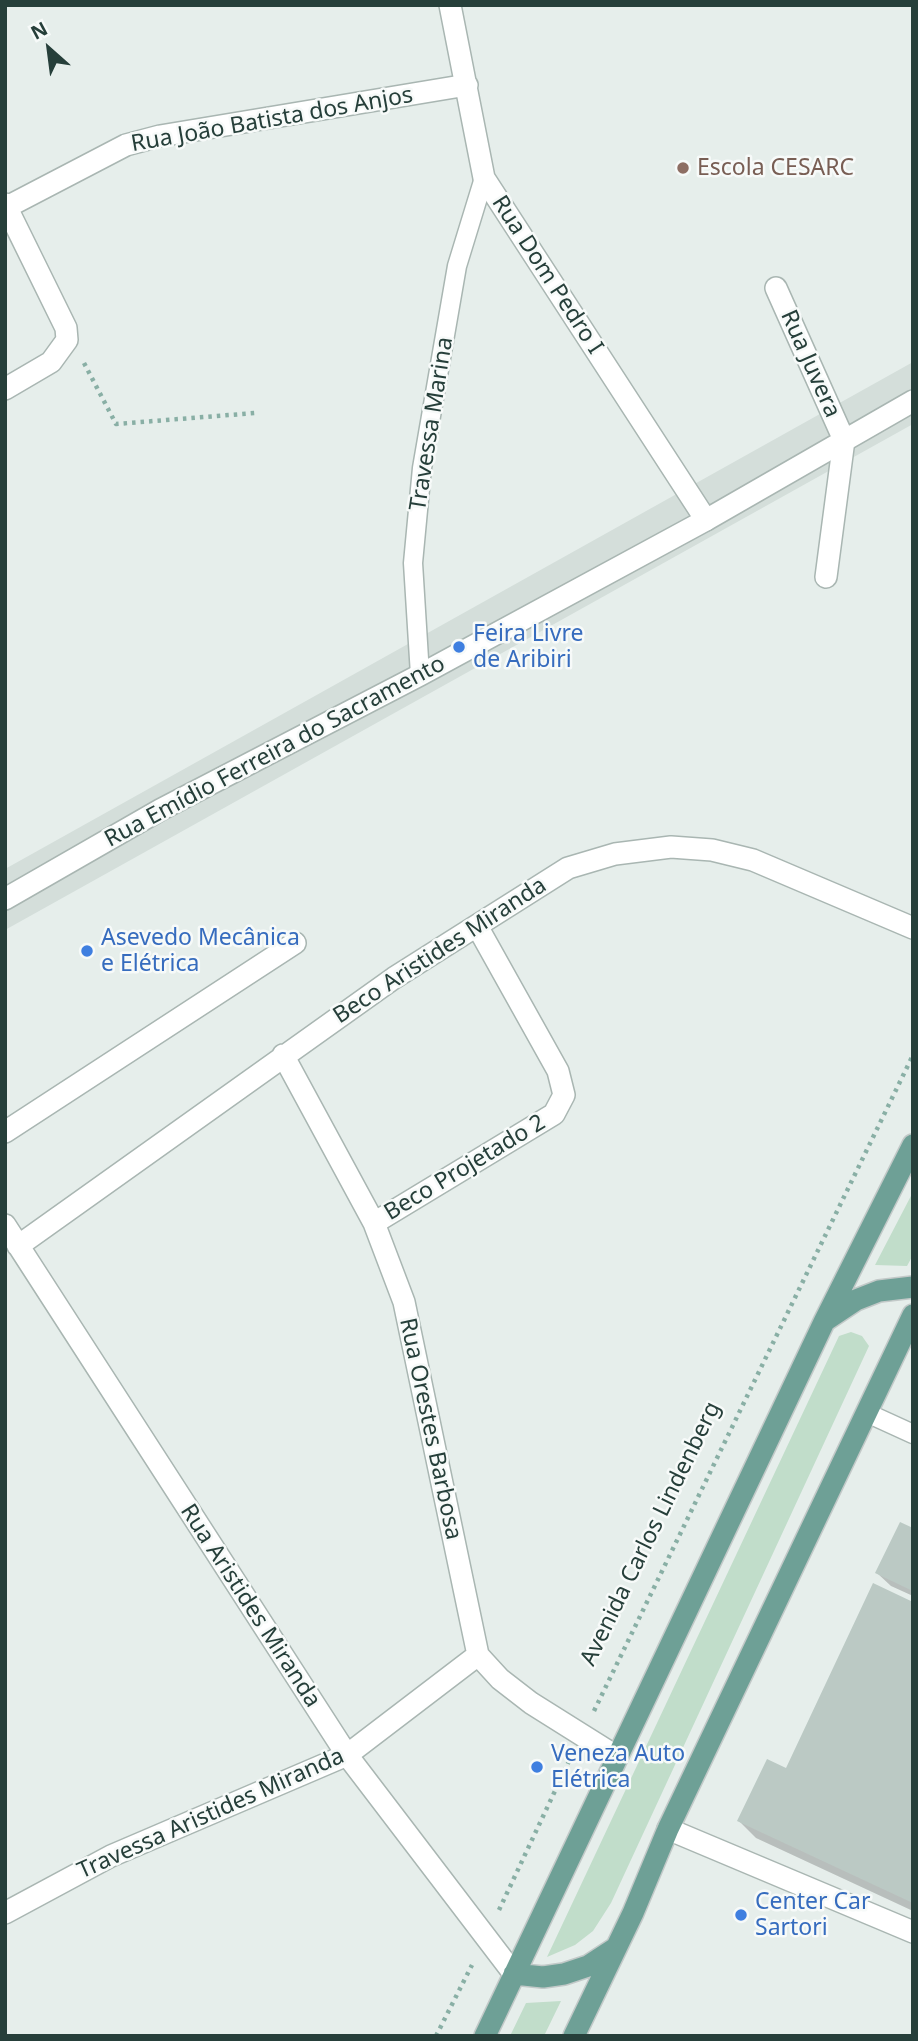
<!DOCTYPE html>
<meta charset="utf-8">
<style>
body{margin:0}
#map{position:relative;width:918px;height:2041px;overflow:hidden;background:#e6eeeb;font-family:"Noto Sans",sans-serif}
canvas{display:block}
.frame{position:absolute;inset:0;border:7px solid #263f3a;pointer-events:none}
.north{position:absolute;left:14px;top:14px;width:70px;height:70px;-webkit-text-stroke:5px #f7faf9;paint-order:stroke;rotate:332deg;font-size:19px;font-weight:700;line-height:28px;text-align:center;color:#263f3a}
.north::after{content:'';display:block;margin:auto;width:24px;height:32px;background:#263f3a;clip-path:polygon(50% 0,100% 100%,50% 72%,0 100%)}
</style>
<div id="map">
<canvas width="918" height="2041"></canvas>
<div class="frame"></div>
<div class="north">N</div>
</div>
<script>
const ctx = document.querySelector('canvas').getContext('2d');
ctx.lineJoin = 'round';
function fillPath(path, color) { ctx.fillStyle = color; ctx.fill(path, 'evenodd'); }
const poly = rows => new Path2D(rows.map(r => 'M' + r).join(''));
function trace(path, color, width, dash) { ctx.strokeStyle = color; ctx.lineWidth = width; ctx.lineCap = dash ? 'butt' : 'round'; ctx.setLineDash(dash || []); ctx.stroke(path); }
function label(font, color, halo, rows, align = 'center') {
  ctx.font = font + ' "Noto Sans",sans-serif'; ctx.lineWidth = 5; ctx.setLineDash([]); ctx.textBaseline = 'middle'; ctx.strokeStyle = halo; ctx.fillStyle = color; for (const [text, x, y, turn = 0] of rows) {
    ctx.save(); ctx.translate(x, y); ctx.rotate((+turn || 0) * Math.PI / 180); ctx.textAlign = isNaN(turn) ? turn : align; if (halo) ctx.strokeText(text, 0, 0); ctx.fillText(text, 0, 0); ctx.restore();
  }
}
const built = poly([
 [913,362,913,424,5,930,5,869]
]);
const green = poly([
 [913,1192,913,1255,907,1266,875,1265],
 [851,1332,862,1336,869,1346,611,1903,593,1931,575,1945,547,1957,839,1336],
 [561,2001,544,2036,510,2036,526,2003]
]);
const shadow = poly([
 [913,1530,913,1596,891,1586,877,1573],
 [913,1604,913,1911,756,1838,739,1821,786,1770]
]);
const building = poly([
 [900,1522,913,1528,913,1591,875,1573],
 [873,1583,913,1602,913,1903,737,1821,767,1759,786,1768]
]);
const path = poly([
 [84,363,116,424,255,413],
 [594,1711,913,1055],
 [499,1910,570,1759],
 [436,2036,472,1965]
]);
const service = poly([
 [420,675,413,563,422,468,457,266,484,178],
 [867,1413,913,1434]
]);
const minor = poly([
 [450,5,484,178,706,520],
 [5,204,66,328,67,340,51,362,5,389],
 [7,207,126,145,160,136,467,85],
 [776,288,844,440,826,577],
 [283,1055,374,1223,404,1302,478,1655,500,1679,531,1703,617,1757],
 [5,1132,295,943],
 [374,1223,554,1114,564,1095,558,1071,477,926],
 [5,1225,347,1755,514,1974],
 [18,1246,394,978,568,868,615,854,671,847,712,850,753,860,913,928],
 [668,1829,913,1932],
 [5,1913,111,1856,347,1755,478,1655]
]);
const tertiary = poly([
 [5,899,160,810,420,675,706,520,913,401]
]);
const primary = poly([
 [826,1320,856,1300,879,1291,913,1287],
 [514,1974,543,1977,564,1974,588,1966,614,1949],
 [485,2036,824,1322,913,1145],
 [574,2036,633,1913,668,1829,913,1315]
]);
const markers = [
 [683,168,7,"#8d6e63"],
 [459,647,7,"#3f7fe0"],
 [87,951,7,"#3f7fe0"],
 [537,1767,7,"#3f7fe0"],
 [741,1915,7,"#3f7fe0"]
];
const streetNames = [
 ["Rua João Batista dos Anjos",272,120,-10],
 ["Rua Dom Pedro I",547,275,57],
 ["Rua Juvera",810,364,66],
 ["Travessa Marina",432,424,-81],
 ["Rua Emídio Ferreira do Sacramento",275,752,-28],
 ["Beco Aristides Miranda",440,951,-33],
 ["Beco Projetado 2",465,1168,-31],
 ["Rua Orestes Barbosa",430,1429,78],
 ["Avenida Carlos Lindenberg",651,1534,-64],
 ["Rua Aristides Miranda",250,1606,57],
 ["Travessa Aristides Miranda",211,1814,-24]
];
const educationNames = [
 ["Escola CESARC",697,168]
];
const shopNames = [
 ["Feira Livre",473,634],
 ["de Aribiri",473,660],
 ["Asevedo Mecânica",101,938],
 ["e Elétrica",101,964],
 ["Veneza Auto",551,1754],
 ["Elétrica",551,1780],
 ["Center Car",755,1902],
 ["Sartori",755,1928]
];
fillPath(built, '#d4deda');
fillPath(green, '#c1ddca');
fillPath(shadow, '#0003');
fillPath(building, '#bbc9c4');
trace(service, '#a9b6b2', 21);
trace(minor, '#a9b6b2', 24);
trace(tertiary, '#a9b6b2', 24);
trace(primary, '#c2c9c8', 24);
trace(path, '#89afa5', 4.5, [3.5, 5]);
trace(service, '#fff', 18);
trace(minor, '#fff', 21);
trace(tertiary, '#fff', 21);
trace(primary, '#6ea096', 21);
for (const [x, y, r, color] of markers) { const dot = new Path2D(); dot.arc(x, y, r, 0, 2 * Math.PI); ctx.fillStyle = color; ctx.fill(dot); trace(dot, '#f7faf9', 2.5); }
label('23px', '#263f3a', '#f7faf9', streetNames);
label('23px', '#785e54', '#f7faf9', educationNames, 'left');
label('23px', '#366cbe', '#f7faf9', shopNames, 'left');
</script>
